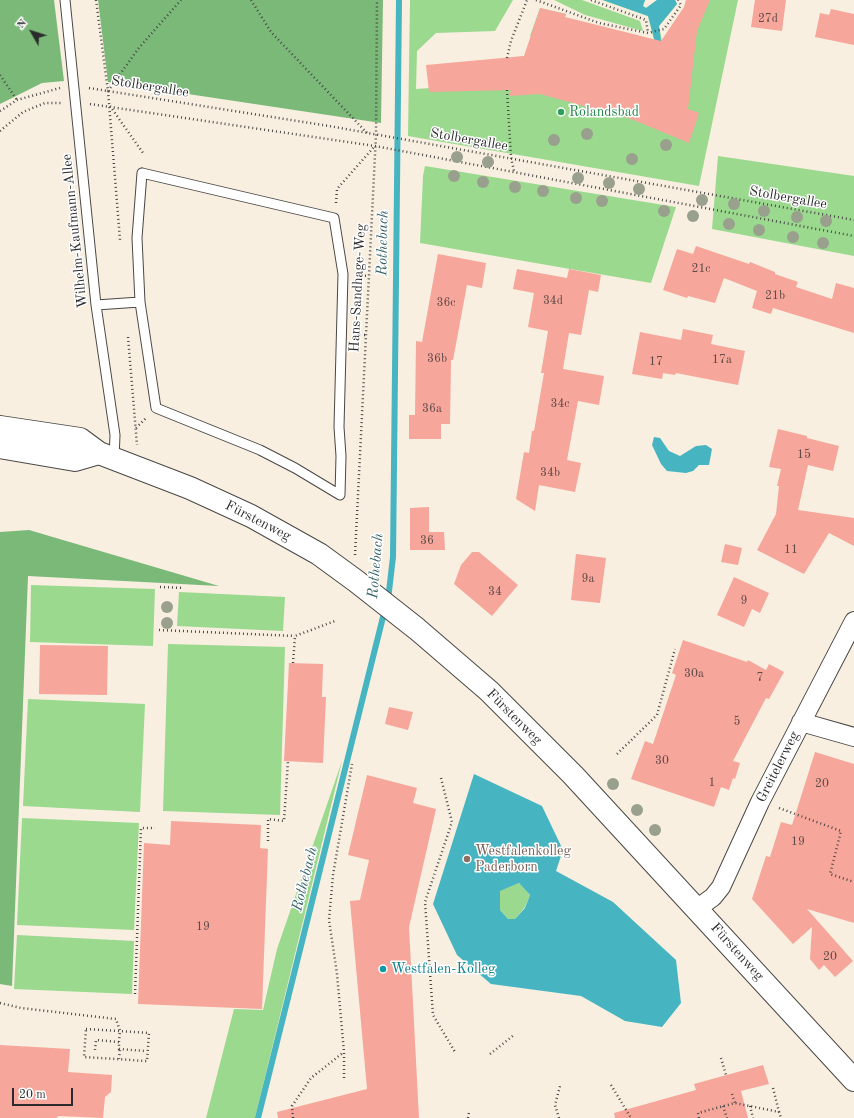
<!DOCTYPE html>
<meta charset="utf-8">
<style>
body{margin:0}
#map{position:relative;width:854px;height:1118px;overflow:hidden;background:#f8efe0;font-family:"Old Standard TT",serif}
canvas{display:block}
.north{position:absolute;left:12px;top:12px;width:40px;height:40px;-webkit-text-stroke:3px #fff;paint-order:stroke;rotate:309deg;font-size:11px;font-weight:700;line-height:16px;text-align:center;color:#2b2b2b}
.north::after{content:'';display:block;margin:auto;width:14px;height:18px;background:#2b2b2b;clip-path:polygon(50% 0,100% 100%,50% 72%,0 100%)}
.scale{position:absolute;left:12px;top:1088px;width:61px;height:18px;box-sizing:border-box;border:2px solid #2b2b2b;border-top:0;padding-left:5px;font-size:12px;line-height:14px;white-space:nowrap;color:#2b2b2b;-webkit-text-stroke:3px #fff;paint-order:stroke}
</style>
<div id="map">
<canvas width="854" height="1118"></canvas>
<div class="north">N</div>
<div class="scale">20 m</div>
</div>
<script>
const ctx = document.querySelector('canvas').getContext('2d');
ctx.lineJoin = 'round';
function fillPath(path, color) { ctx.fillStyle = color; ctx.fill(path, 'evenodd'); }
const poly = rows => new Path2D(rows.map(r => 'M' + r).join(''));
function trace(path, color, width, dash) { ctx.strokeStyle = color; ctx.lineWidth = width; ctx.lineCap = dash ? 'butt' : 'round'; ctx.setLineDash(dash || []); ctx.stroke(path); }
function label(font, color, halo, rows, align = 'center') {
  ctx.font = font + ' "Old Standard TT",serif'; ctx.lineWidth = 3; ctx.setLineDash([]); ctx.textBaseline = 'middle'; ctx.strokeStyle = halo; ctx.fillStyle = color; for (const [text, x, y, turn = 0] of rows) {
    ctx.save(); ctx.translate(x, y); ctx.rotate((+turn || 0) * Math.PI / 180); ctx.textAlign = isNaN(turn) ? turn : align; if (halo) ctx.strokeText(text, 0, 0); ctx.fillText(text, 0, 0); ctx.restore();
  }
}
const green = poly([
 [410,0,513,0,495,31,436,33,417,51,416,89,431,88,500,60,530,55,536,36,530,36,540,8,566,14,563,22,655,44,648,16,602,0,645,0,643,6,646,8,657,0,675,0,677,4,659,26,663,47,697,0,738,0,699,186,408,136],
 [554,0,582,0,640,21,643,31,585,15],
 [718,156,854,176,854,256,712,229],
 [425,166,676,207,651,283,420,243,423,176],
 [31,585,155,589,153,646,30,642],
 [179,592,285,597,283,631,177,626],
 [168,644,285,647,280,815,163,811],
 [28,699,145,704,140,812,23,806],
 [342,761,255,1118,206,1118,234,1009,263,1010,277,949],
 [22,818,139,823,134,930,17,925],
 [519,883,530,895,525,907,515,919,508,919,500,910,499,891],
 [17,935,134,941,132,994,14,989]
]);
const forest = poly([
 [0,0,54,0,64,81,42,83,0,104],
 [98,0,383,0,381,123,108,82],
 [29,530,219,586,28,576,12,986,0,984,0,532]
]);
const water = poly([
 [603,0,645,0,643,6,646,8,657,0,675,0,677,4,659,26,661,41,658,53,648,16],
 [654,437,660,438,669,451,680,456,696,446,706,445,712,449,709,465,699,465,693,471,686,473,667,471,661,464,652,445],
 [474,774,542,806,563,850,556,871,613,902,676,960,681,1003,662,1027,625,1021,581,996,491,984,457,955,433,904],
 [519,883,530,895,525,908,515,919,508,919,500,910,500,891]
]);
const stream = poly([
 [388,600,393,557,399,0],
 [258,1118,385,609]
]);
const building = poly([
 [686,0,710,0,697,31,688,109,699,113,689,143,631,119,540,94,509,96,511,90,429,92,426,65,524,56,540,8,566,14,565,17,661,41,684,7],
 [755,0,786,0,782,31,751,27],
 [831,9,854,14,854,45,815,37,820,13,829,15],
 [696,246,749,264,750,262,775,272,775,274,798,282,796,287,832,299,836,283,854,288,854,333,773,308,771,314,752,308,757,291,724,278,715,303,688,296,687,298,663,290,677,249,693,254],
 [438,254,486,263,482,288,467,285,453,360,451,360,450,424,441,424,441,439,409,439,409,415,415,415,416,341,422,342],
 [517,269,567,278,569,269,601,275,598,292,589,290,581,335,569,333,563,369,604,376,599,405,578,401,567,460,581,463,575,492,539,485,535,511,516,499,524,452,529,453,532,431,534,431,544,373,541,373,548,331,528,327,534,293,513,289],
 [683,329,713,335,711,344,745,351,738,385,676,373,675,375,663,373,662,379,632,374,640,332,681,340],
 [778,429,807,436,807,438,839,446,833,471,808,465,798,510,854,518,854,546,829,533,804,574,757,550,776,514,779,486,777,486,781,469,769,467],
 [429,507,429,532,444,532,445,550,410,550,410,508],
 [725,544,742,548,738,565,721,562],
 [472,552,479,552,518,585,492,616,454,584,461,565],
 [576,554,606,558,600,603,571,600],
 [734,577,769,593,760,613,752,609,744,627,717,615],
 [683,640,747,662,748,660,766,670,769,664,784,672,769,699,766,698,733,761,740,763,735,779,733,778,729,790,721,787,714,807,631,779,645,741,653,744,676,675,672,673],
 [40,645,108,646,107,695,39,694],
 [289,663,323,664,322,697,326,697,323,763,284,761],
 [389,707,413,712,408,730,385,724],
 [815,752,854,764,854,923,807,909,853,961,835,977,824,965,819,970,810,959,812,927,793,944,752,899,766,856,770,857,781,822,792,825],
 [367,775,417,788,413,803,436,809,409,927,419,1118,278,1118,277,1112,367,1089,350,901,360,900,369,860,348,855],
 [171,821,261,825,260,848,268,849,262,1009,138,1004,144,843,170,845],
 [0,1045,70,1049,68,1072,112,1075,111,1092,105,1097,103,1118,59,1116,56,1118,0,1118],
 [763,1065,769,1084,741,1091,748,1118,615,1118,614,1113,696,1090,694,1084]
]);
const path = poly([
 [96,0,108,91,120,240],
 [251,0,271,32,367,133],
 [536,0,599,23,648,33,664,29,681,5,678,0],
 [591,0,646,20,648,33],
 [507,58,511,41,527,0],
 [0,75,17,100],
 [89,88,329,126,854,220],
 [507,90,511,157,514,171],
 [108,91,138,49,181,0],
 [90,104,375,146,854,236],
 [110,106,143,153],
 [0,111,17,100,60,88],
 [0,131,23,112,45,103,61,103],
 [336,203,337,189,374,147],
 [357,275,369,276],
 [356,335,366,335],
 [128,337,137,445],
 [136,428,146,418],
 [355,555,376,135,377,0],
 [160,587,184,588],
 [159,630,295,636],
 [293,663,295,636,335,621],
 [617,754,657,715,675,649],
 [441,778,452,822,425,902,433,1015,455,1052],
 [779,808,841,831,830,874,854,882],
 [268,841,268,819,284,821,288,761],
 [135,994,141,828,155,828],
 [0,1003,21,1008,116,1019,120,1031,119,1042],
 [86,1029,149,1033,147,1061,84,1057,86,1029],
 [95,1050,96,1040,119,1042,119,1049,145,1051],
 [490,1054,514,1035],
 [721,1058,726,1075],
 [119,1059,120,1049],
 [344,1078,344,1052,337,974,329,920,333,875,352,764],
 [611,1085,631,1118],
 [773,1088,779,1112],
 [732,1094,735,1103],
 [723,1106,727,1118],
 [750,1106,753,1118],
 [293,1118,292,1106,311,1078,344,1052],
 [468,1118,469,1112],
 [559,1118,555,1105,560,1086],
 [699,1118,698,1113,735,1103,779,1112,781,1118]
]);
const service = poly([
 [65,0,96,305,115,435,114,459],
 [142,173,334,218,343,274,339,427,341,456,340,495,295,468,260,450,156,408,140,302,137,238,142,173],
 [96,305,140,302]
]);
const minor = poly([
 [801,722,854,737],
 [698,908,713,897,721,887,760,802,854,621]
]);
const secondary = poly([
 [0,427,80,439,99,453,190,488,251,516,319,554,356,581,417,629,489,691,573,775,854,1080],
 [0,447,75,460,99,453]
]);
const trees = [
 [587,134],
 [554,140],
 [666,145],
 [457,157],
 [632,159],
 [488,162],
 [454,176],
 [578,178],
 [483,182],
 [609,183],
 [515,187],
 [639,189],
 [543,191],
 [576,198],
 [702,200],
 [602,201],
 [734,204],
 [664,211],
 [764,211],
 [693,216],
 [797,217],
 [826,221],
 [729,224],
 [759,230],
 [793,237],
 [823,243],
 [167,607],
 [167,623],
 [613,784],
 [637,810],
 [655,830]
];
const markers = [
 [561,112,4,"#2e9e5b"],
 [467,859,4,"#8d6e63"],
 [383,969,4,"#0f9aa8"]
];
const numberNames = [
 ["27d",768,19],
 ["21c",701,269],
 ["21b",775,296],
 ["34d",553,301],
 ["36c",446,303],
 ["36b",437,359],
 ["17a",722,360],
 ["17",656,362],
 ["34c",560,404],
 ["36a",432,409],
 ["15",804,455],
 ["34b",550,473],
 ["36",427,541],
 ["11",791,550],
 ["9a",588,579],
 ["34",495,592],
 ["9",744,601],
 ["30a",694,674],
 ["7",760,678],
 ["5",737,722],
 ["30",662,761],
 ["1",712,783],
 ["20",822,784],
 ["19",798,842],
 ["19",203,927],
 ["20",830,957]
];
const streetNames = [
 ["Stolbergallee",150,87,9],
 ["Stolbergallee",469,140,10],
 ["Stolbergallee",788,198,10],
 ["Wilhelm-Kaufmann-Allee",75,231,-96],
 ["Hans-Sandhage-Weg",358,288,-87],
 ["Fürstenweg",258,521,27],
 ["Fürstenweg",514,717,45],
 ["Greitelerweg",778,767,-63],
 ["Fürstenweg",737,952,48]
];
const leisureNames = [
 ["Rolandsbad",569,112]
];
const educationNames = [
 ["Westfalenkolleg",475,851],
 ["Paderborn",475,867]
];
const cultureNames = [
 ["Westfalen-Kolleg",391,969]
];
const waterNames = [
 ["Rothebach",383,243,-89],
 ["Rothebach",376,566,-85],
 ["Rothebach",305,879,-76]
];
fillPath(green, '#9ad98e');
fillPath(forest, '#7bb979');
fillPath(water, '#46b4c1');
trace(stream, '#46b4c1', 6);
fillPath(building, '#f6a69a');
trace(service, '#4a4846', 11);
trace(minor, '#4a4846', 20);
trace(secondary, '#4a4846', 24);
trace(path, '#4a4846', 2.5, [1, 3]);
trace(service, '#fff', 9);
trace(minor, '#fff', 18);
trace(secondary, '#fff', 22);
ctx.fillStyle = '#99a08d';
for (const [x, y] of trees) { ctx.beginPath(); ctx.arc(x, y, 6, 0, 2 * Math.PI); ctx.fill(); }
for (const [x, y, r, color] of markers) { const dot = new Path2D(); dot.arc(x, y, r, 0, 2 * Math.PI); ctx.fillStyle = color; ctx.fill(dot); trace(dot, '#fff', 1.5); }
label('12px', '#5e4a47', null, numberNames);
label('14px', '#2b2b2b', '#fff', streetNames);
label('14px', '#27864d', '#fff', leisureNames, 'left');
label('14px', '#785e54', '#fff', educationNames, 'left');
label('14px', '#0d838f', '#fff', cultureNames, 'left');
label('italic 15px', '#366267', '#fff', waterNames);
</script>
